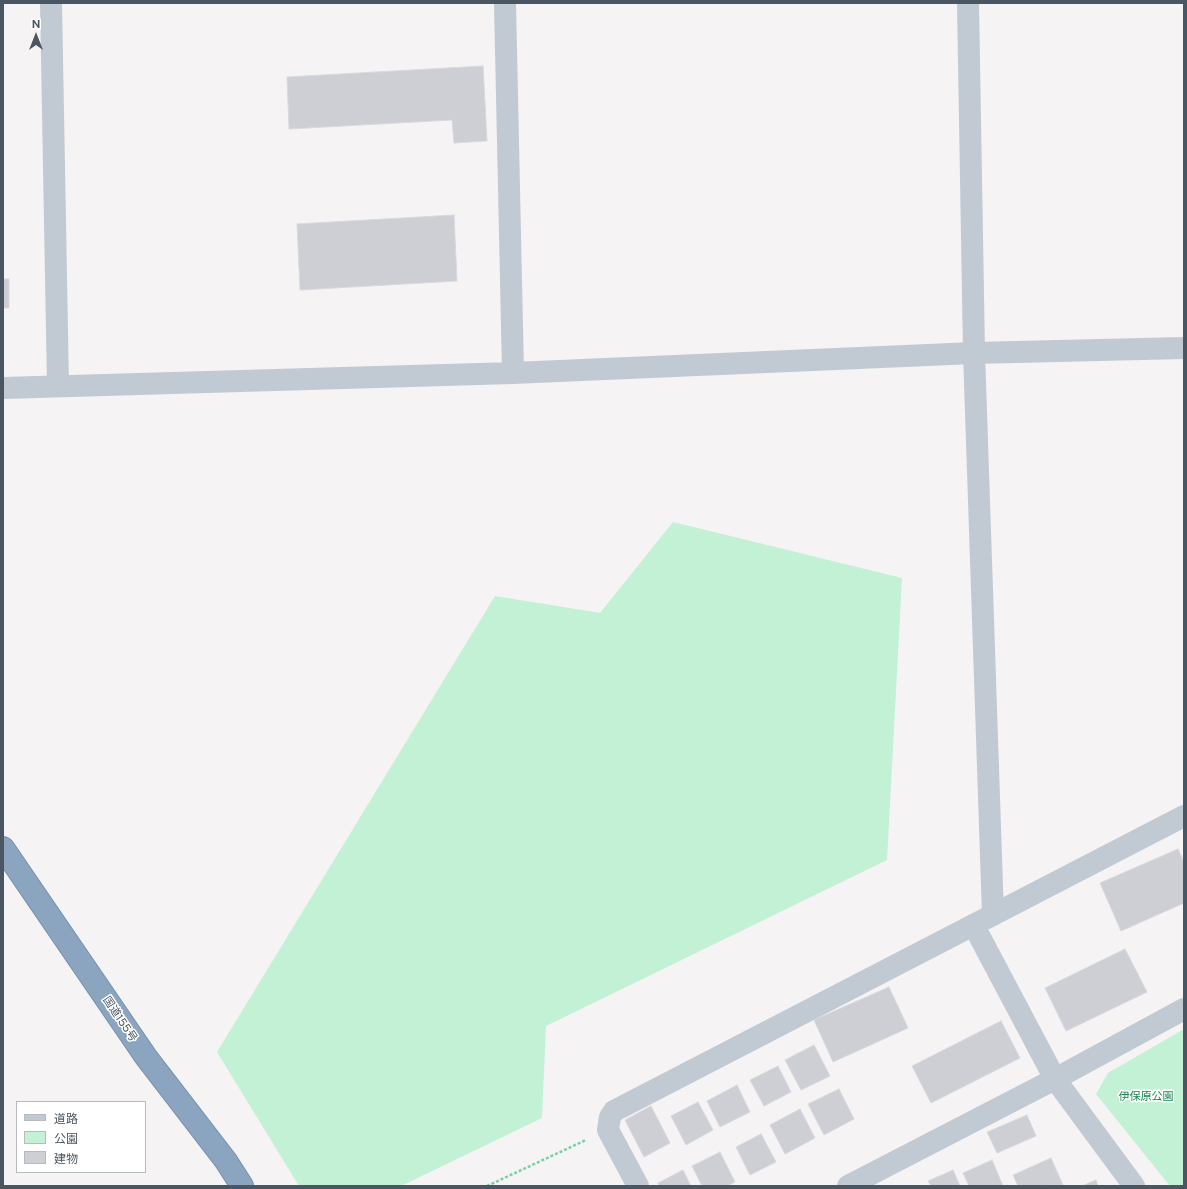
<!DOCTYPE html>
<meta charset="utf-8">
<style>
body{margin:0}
#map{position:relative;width:1187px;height:1189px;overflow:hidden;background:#f5f3f3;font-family:"Public Sans","Noto Sans JP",sans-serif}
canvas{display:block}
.frame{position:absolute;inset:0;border:4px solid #4a5661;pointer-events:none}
.legend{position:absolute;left:16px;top:1101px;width:130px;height:72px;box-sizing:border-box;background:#fff;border:1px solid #b7bbc0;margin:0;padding:5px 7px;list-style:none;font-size:12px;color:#4a5661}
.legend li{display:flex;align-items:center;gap:8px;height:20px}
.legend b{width:20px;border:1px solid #b7bbc0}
.north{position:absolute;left:16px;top:16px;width:40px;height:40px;-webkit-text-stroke:3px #fff;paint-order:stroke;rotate:0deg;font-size:11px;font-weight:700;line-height:16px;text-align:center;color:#4a5661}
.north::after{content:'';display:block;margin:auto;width:14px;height:18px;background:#4a5661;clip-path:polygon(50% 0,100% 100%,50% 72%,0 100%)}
</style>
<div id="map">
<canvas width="1187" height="1189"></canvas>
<div class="frame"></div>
<ul class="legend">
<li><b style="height:5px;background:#c1cad2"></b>道路</li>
<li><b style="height:11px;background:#c3f1d5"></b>公園</li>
<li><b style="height:11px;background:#cdcfd5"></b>建物</li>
</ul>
<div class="north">N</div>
</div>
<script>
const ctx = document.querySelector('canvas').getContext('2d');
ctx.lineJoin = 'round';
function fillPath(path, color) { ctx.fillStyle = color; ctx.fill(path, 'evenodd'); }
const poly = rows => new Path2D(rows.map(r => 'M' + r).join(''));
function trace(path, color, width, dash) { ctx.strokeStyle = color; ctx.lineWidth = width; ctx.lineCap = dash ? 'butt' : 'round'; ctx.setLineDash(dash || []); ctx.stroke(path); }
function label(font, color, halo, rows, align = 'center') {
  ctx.font = font + ' "Public Sans","Noto Sans JP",sans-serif'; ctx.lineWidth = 3; ctx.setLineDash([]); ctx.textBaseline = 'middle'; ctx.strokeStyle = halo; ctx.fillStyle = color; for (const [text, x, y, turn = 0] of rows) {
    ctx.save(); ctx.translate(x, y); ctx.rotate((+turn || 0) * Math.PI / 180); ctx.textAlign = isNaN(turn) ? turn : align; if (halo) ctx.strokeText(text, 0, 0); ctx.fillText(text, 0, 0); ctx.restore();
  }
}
const green = poly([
 [673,522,902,578,887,860,546,1026,542,1118,401,1186,299,1186,217,1052,495,596,600,613],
 [1184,1029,1184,1186,1170,1186,1096,1094,1108,1073]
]);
const building = poly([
 [483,66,487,141,454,143,452,120,289,129,287,77,483,66],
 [454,215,457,281,300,290,297,224,454,215],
 [3,279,9,279,9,308,3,308,3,279],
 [1178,849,1184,862,1184,903,1121,931,1100,883,1178,849],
 [1125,949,1147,992,1066,1031,1045,988,1125,949],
 [889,987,908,1028,833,1062,814,1020,889,987],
 [1001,1021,1020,1058,931,1103,912,1066,1001,1021],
 [814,1045,830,1076,801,1090,785,1060,814,1045],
 [778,1066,791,1092,764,1106,750,1080,778,1066],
 [737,1085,750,1112,720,1127,707,1101,737,1085],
 [839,1089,854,1119,824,1135,808,1104,839,1089],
 [698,1102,713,1130,686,1145,671,1116,698,1102],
 [651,1106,670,1143,644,1157,625,1120,651,1106],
 [800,1109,815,1138,785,1154,770,1125,800,1109],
 [1027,1115,1036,1136,997,1153,987,1132,1027,1115],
 [761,1134,776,1162,750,1175,736,1147,761,1134],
 [720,1152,735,1182,727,1186,702,1186,692,1166,720,1152],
 [1051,1158,1063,1185,1018,1186,1013,1175,1051,1158],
 [992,1160,1003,1186,969,1186,963,1173,992,1160],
 [683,1170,691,1186,659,1186,658,1183,683,1170],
 [953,1170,960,1186,931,1186,928,1181,953,1170],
 [1096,1180,1098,1186,1082,1186,1096,1180]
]);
const path = poly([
 [487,1186,586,1140]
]);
const minor = poly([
 [51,3,58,386],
 [505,3,513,373],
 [968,3,974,353,993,915],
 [3,388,513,373,974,353,1184,348],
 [974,926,1055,1079,1134,1186],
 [638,1186,608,1130,610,1117,614,1111,1184,816],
 [848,1186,1055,1079,1184,1009]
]);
const highway = poly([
 [3,848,146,1057,226,1161,242,1186]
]);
const streetNames = [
 ["国道155号",120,1019,56]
];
const parkNames = [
 ["伊保原公園",1146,1097]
];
fillPath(green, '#c3f1d5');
fillPath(building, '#cdcfd5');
trace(building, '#d7d9de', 1);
trace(highway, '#7690ad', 24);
trace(path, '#7ad0a6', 2.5, [3, 2]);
trace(minor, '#c1cad2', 22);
trace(highway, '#8ba5c1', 22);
label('11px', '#4a5661', '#fff', streetNames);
label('11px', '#17864f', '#fff', parkNames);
</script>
